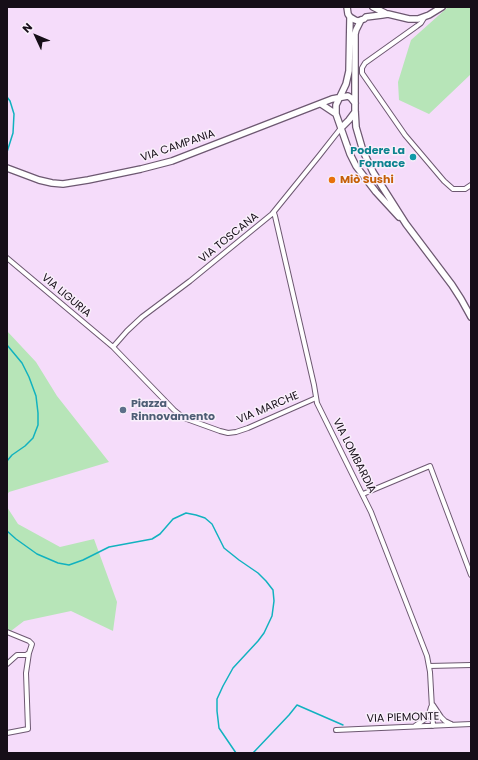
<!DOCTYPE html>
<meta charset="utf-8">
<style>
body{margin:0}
#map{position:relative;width:478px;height:760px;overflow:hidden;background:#f5dcfa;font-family:Poppins,sans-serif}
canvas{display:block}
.frame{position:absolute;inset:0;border:8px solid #160e18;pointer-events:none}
.north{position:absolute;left:16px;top:16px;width:40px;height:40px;-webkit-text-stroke:3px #f9effb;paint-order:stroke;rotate:314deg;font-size:11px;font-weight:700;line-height:16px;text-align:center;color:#160e18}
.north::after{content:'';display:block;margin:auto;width:14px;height:18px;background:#160e18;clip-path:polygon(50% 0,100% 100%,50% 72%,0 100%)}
</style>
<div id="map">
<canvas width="478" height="760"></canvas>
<div class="frame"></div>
<div class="north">N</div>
</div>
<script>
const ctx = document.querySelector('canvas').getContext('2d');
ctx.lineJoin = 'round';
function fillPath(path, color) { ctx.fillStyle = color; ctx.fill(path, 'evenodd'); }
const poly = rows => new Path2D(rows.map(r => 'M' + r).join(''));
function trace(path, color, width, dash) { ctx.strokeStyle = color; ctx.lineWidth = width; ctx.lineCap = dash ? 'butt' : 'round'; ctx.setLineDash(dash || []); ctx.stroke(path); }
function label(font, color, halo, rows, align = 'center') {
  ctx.font = font + ' Poppins,sans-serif'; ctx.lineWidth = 3; ctx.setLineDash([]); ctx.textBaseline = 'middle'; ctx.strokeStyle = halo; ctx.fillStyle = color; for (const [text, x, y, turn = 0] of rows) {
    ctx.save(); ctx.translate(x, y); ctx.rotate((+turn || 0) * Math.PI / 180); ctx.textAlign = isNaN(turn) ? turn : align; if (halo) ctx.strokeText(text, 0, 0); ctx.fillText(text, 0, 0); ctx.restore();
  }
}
const green = poly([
 [448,7,471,7,471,74,429,114,399,100,398,82,411,40],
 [7,331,36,362,57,396,109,462,9,492,7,495],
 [7,507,18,524,60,547,94,539,117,602,113,631,71,611,24,621,7,634]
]);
const stream = poly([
 [7,97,10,101,14,114,13,133,7,152],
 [7,345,22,363,29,377,36,396,38,413,38,425,33,438,25,446,12,455,7,461],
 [7,531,16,539,37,554,58,563,69,565,83,560,109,547,152,539,160,534,173,519,186,513,196,515,205,518,212,524,224,548,239,560,258,573,266,581,273,590,274,601,272,616,264,633,258,641,233,668,223,686,217,699,217,711,219,728,236,753],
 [253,753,289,715,297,705,343,725]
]);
const street = poly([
 [424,18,421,23,417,26,365,63,362,68,362,73,405,135,444,181,453,189,465,189,471,185],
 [274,213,275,216,314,385,317,403,371,512,427,656,430,672,433,726],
 [7,258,113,347,174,410,184,418,220,431,228,433,236,432,248,428,316,398],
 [113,347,127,331,142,317,190,281,272,214,319,156,341,128],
 [363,494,430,466,471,575],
 [7,632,29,641,32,644,29,653,26,655,17,655,7,664],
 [429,666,471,665],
 [433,705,441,717,445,721,451,724],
 [415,726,425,719,429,714,431,707],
 [336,730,471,724],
 [7,733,28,729,26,673,29,653]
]);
const secondary = poly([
 [347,7,348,14,350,17,349,71,346,84,336,105,336,114,350,154,356,166,376,192,399,217],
 [373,7,385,13],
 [350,17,355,20,358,21,364,19,366,17,382,15,388,14,409,19,418,19,429,15,442,7],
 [361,20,356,30,355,34,355,110,356,127,363,151,373,172,385,191,406,224,452,285,461,299,471,317],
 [321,104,336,114],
 [341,128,349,120,355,112],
 [7,168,39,180,52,183,63,184,88,180,141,169,172,161,332,99,348,96,351,98,355,103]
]);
const markers = [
 [413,157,4,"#0f9aa8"],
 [332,180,4,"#e8710a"],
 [123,410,4,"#5c6f8a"]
];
const streetNames = [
 ["VIA CAMPANIA",178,146,-19],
 ["VIA TOSCANA",229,238,-39],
 ["VIA LIGURIA",66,296,40],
 ["VIA MARCHE",268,408,-23],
 ["VIA LOMBARDIA",354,456,63],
 ["VIA PIEMONTE",403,718,-2]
];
const cultureNames = [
 ["Podere La",405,151],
 ["Fornace",405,164]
];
const foodNames = [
 ["Miò Sushi",340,180]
];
const serviceNames = [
 ["Piazza",131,404],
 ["Rinnovamento",131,417]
];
fillPath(green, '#b7e5b8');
trace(stream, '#11b2bf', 1.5);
trace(street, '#6d5871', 6);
trace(secondary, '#6d5871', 8);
trace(street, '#fff', 4);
trace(secondary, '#fff', 5.5);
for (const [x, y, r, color] of markers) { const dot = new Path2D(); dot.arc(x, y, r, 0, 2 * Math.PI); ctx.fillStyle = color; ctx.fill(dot); trace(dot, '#f9effb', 1.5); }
label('11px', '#160e18', '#f9effb', streetNames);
label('bold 11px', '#0d838f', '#f9effb', cultureNames, 'right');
label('bold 11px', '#c56008', '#f9effb', foodNames, 'left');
label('bold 11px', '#4e5e75', '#f9effb', serviceNames, 'left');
</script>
